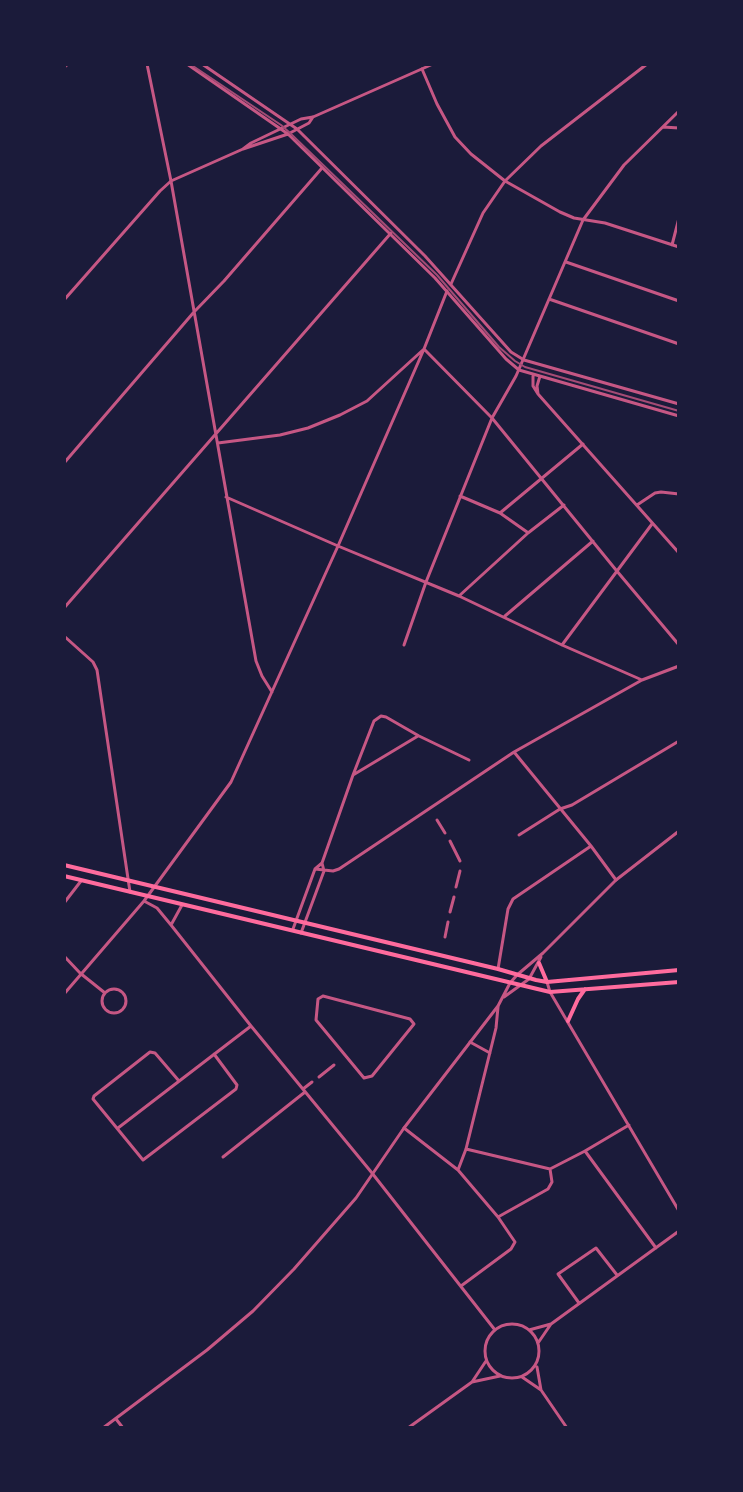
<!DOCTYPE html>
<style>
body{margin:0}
#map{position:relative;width:743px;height:1492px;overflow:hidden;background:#1b1b3a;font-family:Raleway,sans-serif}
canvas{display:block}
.frame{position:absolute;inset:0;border:66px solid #1b1b3a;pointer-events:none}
</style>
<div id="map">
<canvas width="743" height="1492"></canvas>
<div class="frame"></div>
</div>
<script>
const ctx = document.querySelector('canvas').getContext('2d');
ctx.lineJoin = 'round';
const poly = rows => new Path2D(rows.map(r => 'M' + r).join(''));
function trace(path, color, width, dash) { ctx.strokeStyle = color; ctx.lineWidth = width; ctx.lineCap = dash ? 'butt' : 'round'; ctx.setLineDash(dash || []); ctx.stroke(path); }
const minor = poly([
 [147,64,171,181,256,661,262,676,272,692],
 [422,69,437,104,455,137,471,154,505,181,560,212,574,218,605,223,679,247],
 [663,127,679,128],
 [672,245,679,218],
 [566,262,679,301],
 [451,284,483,213,505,181,541,146,647,64],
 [447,291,424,349,338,546,231,782,144,901,157,908,171,925,251,1026,372,1173,495,1330],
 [549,299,679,344],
 [218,443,280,435,308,428,340,415,367,401,424,349,492,418,616,570,679,645],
 [64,463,194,312,224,281,322,168],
 [460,496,500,513,527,532],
 [226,497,338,546,459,596,562,645,642,680],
 [637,505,655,493,661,492,679,494],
 [500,513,583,444],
 [459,596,528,533,564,505],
 [64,608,391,233],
 [505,616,593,541],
 [64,636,93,662,97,670,130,892],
 [404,645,426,582,492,418,516,376,583,220,624,165,679,111],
 [562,645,652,524],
 [514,752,591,846,616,880],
 [353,775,418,736],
 [437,820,445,833],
 [519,835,560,809,572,805,679,741],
 [450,841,460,861],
 [315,869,333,871,339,869,514,752,642,680,679,666],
 [456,887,460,871],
 [64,903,81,881],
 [450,912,454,897],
 [171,925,182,905],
 [293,929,315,869,322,863,353,775,374,721,381,716,386,717,419,736,469,760],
 [301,933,324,871,322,863],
 [445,937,448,922],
 [64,956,80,973,105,993],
 [498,969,508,909,513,899,591,846],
 [547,982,550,992,679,1211],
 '102 1001a12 12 0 1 1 24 0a12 12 0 1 1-24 0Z',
 [64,994,144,901],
 [323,996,410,1019,414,1024,372,1076,364,1078,316,1020,318,999,323,996],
 [470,1042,490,1053],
 [319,1077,334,1065],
 [179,1081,155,1053,150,1052,94,1096,93,1099,143,1160,236,1089,237,1085,214,1054],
 [303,1089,312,1082],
 [118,1128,251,1026],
 [404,1128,458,1170,498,1217,515,1242,511,1249,461,1286],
 [466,1149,550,1169],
 [585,1151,656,1248],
 [223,1157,305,1092],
 [550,1169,585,1151,629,1125],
 [458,1170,466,1149,496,1028,498,1007],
 [498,1217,548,1189,552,1182,550,1169],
 [579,1303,558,1274,596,1248,617,1275],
 '485 1351a27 27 0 1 1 54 0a27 27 0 1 1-54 0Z',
 [529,1330,551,1324,679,1231],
 [538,1343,551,1324],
 [537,1367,541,1390],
 [522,1377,541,1390,567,1428],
 [472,1382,500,1376],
 [116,1419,123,1428],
 [408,1428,472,1382,486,1361]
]);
const tertiary = poly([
 [187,64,288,134,435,278,506,359,519,370,679,416],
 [202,64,297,129,425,256,511,352,524,360,679,404],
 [243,149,251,143,301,119,313,117,433,64],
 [64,300,160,191,171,181,243,149,288,134,309,123,313,117],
 [533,376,533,386,538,394,679,553],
 [538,394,537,386,540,376],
 [504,997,529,979,541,957],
 [103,1428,207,1350,253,1311,294,1269,356,1198,404,1128,498,1006,510,983,517,975,543,953,616,880,679,831]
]);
const primary = poly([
 [64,865,498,969,536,980,547,982,679,970],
 [64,876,550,992,679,982],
 [539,963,547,982],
 [568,1021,578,999,585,989]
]);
const tram = poly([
 [190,64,281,125,290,133,437,275,499,347,515,361,525,367,679,411]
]);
const rail = poly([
 [64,68,69,64]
]);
trace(minor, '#c65784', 3);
trace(tertiary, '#c65784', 3);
trace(primary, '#ff6b9d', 4);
trace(tram, '#a44b75', 2);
trace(rail, '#a44b75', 2);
</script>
